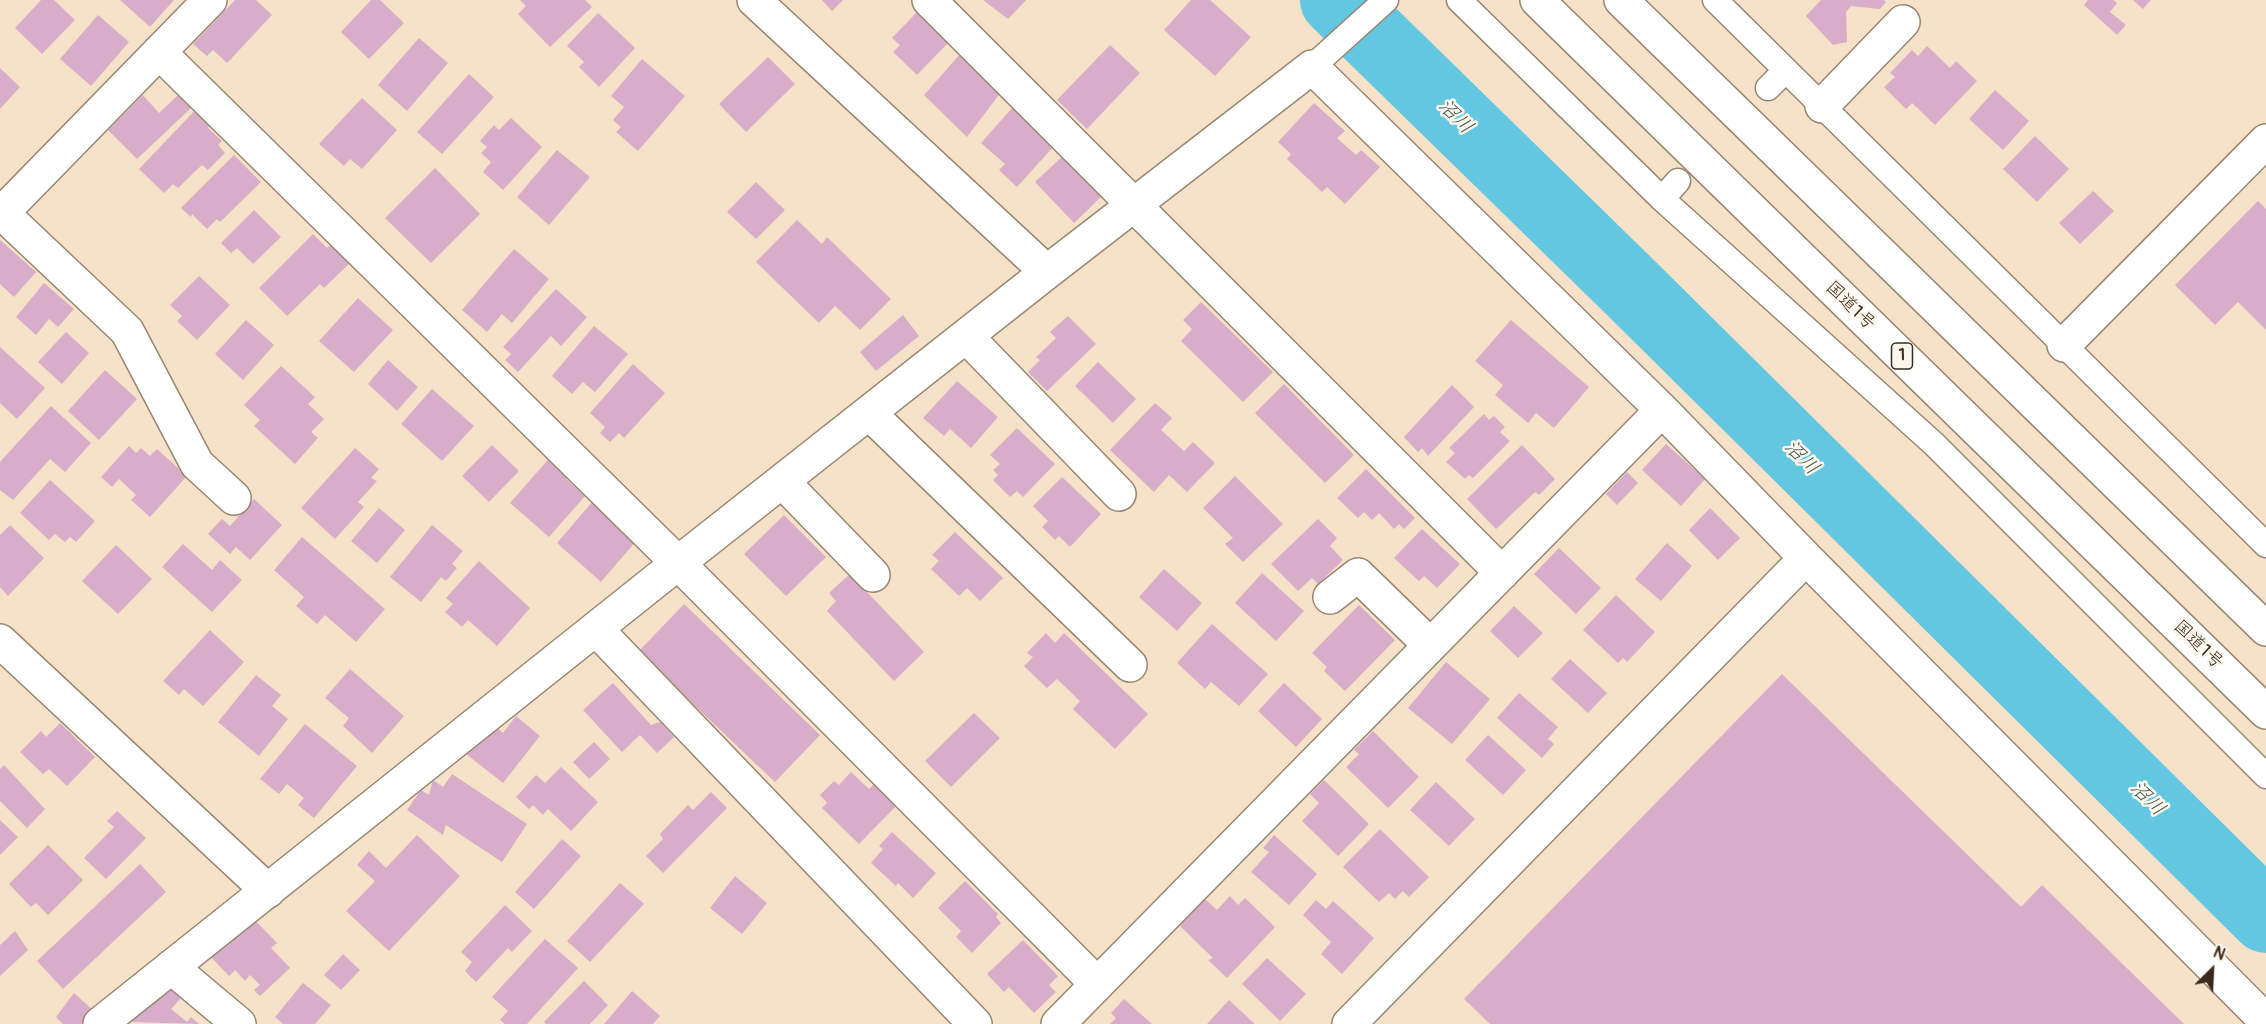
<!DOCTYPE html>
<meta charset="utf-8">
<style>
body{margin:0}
#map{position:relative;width:2266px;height:1024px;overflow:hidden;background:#f5e2c8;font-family:Pangolin,sans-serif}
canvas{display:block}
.north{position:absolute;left:2182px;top:940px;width:60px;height:60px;-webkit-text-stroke:4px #fbf7ec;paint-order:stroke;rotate:24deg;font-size:16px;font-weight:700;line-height:24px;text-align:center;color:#3b2a1e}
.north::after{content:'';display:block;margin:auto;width:21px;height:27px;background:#3b2a1e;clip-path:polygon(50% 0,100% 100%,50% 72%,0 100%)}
</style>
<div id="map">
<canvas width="2266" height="1024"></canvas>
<div class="north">N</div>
</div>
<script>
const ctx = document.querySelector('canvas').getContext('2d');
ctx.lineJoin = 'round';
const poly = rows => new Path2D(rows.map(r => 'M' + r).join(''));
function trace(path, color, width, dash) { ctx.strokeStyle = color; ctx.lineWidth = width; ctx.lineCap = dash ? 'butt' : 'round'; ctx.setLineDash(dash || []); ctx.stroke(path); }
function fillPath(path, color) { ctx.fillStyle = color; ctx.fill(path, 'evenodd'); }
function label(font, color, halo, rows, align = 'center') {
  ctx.font = font + ' Pangolin,"Klee One",sans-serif'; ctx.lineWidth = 5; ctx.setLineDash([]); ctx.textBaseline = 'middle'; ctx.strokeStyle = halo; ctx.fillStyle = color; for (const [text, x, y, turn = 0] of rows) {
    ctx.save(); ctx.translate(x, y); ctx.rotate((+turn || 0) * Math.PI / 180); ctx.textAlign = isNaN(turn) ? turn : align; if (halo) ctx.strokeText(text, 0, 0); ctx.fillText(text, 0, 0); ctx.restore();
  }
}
const river = poly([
 [1336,0,1632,289,2266,917]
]);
const building = poly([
 [41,0,54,0,75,20,42,54,15,28],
 [120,0,174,0,150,27],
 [235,0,256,0,272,15,227,63,213,50,207,56,193,44],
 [371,0,380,0,404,23,369,59,341,32],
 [520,0,585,0,592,7,550,47,518,14,526,6],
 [822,0,843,0,832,11],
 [983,0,1026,0,1008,19],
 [1191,0,1210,0,1251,37,1215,76,1164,30],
 [1821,0,1884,0,1886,2,1880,9,1851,6,1846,12,1847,42,1833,45,1806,16],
 [2088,0,2113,0,2117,3,2110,12,2126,25,2117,35,2084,5],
 [2133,0,2151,0,2143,9],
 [918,11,950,41,917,75,893,52,900,45,892,38],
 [598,13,635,48,599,87,579,67,584,62,567,46],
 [98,15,129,42,91,86,60,59],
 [419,38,448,63,407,111,378,85],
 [1110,45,1140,73,1087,129,1057,100],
 [1927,46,1950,68,1956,61,1977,81,1935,125,1912,103,1906,109,1884,87,1895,77,1890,73,1912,50,1918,56],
 [961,53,1001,92,967,137,924,95],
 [768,57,795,84,746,132,719,104],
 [642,59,685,96,638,151,616,132,621,127,613,120,624,107,611,96],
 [0,68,20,87,0,109],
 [469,74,494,97,442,154,417,132],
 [1995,90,2029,121,2003,150,1969,119],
 [143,95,159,113,178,95,191,108,137,159,108,130],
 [362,98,397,130,362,169,350,159,344,166,319,144],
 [202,103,217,118,208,128,222,141,218,145,225,153,208,170,202,165,178,188,173,184,164,193,139,169],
 [1314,103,1345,131,1337,138,1356,155,1361,150,1380,167,1345,204,1327,187,1322,192,1287,159,1291,154,1278,142],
 [1012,108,1054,146,1017,187,999,170,1005,164,981,143],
 [511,118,542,147,503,190,483,172,491,162,481,153,487,147,480,141,494,125,499,130],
 [2035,136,2069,169,2037,202,2003,169],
 [557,150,590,177,549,225,517,197],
 [1066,153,1105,193,1074,223,1035,182],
 [234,155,261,182,220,222,217,219,207,229,192,214,191,217,181,208],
 [435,168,480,214,431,263,385,218],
 [756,182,785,210,756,239,727,212],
 [2093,191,2114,211,2080,244,2059,223],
 [2258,201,2266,209,2266,330,2238,302,2215,325,2175,285],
 [254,210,281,237,253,264,237,248,231,253,221,243],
 [797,220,822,244,827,237,891,299,860,330,835,306,819,323,756,262],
 [313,234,327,248,336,239,355,258,324,288,320,284,287,316,259,288],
 [0,240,36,272,14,297,0,284],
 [514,249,549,279,512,323,502,314,487,332,462,310],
 [199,276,230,305,197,340,177,321,182,316,170,305],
 [44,283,74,309,58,327,49,319,36,335,16,317],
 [556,289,587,317,561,346,551,336,518,372,505,360,511,354,503,347],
 [358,298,393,330,354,372,319,341],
 [1201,302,1273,372,1243,402,1181,341,1192,329,1183,320],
 [903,315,919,336,876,371,860,352],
 [1068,316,1096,344,1047,391,1028,372,1040,360,1036,357,1056,338,1050,332],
 [246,320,274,345,243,380,215,354],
 [1511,320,1589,387,1554,428,1536,413,1528,423,1495,395,1503,385,1475,361],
 [594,326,628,354,595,392,583,382,572,394,552,376],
 [66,332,89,353,62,384,38,362],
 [0,347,45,388,17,419,0,403],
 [388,360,418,387,397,411,368,384],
 [1098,362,1136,399,1113,423,1075,386],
 [633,364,665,393,624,438,619,433,610,442,600,433,605,427,590,413],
 [281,366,315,397,308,404,324,419,311,432,318,438,295,464,254,426,260,420,244,405],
 [105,370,137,399,99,440,68,411],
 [957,381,998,417,971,448,950,429,944,436,923,418],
 [1284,384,1354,455,1325,483,1255,413],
 [1452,385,1474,407,1428,456,1422,448,1418,452,1404,437],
 [432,389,474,426,442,461,401,424],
 [1155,403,1172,418,1161,430,1184,451,1193,442,1215,463,1187,492,1169,475,1154,492,1110,450],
 [51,406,91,443,65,472,50,459,13,500,0,490,0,462],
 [1484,414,1489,420,1494,416,1505,427,1500,432,1510,441,1473,478,1469,475,1465,479,1446,462,1455,453,1449,448],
 [1017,428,1055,464,1023,497,1017,491,1010,497,993,480,998,475,993,470,1000,464,990,455],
 [1666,444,1705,479,1681,506,1642,470],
 [492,445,519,471,489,502,462,476],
 [1522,445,1555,479,1539,495,1535,492,1496,529,1467,499],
 [129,446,136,453,141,448,150,456,157,449,187,476,150,517,131,500,136,495,119,479,112,487,101,477],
 [355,448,379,469,371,478,377,481,358,502,364,507,335,539,301,508],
 [553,454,573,472,566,479,585,496,549,537,510,503],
 [1366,469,1415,518,1404,529,1399,524,1394,529,1379,513,1372,520,1364,512,1358,518,1337,498],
 [1627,472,1638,483,1617,505,1606,494],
 [1235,476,1283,524,1243,562,1225,544,1233,538,1203,508],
 [1062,477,1101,514,1070,547,1059,536,1055,540,1042,527,1048,521,1033,506],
 [50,480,95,521,76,542,70,537,65,542,55,534,49,540,20,513],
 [254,499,282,525,250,560,236,547,230,554,208,534,222,519,230,526],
 [593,501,637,540,601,582,557,543],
 [379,508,405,530,377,563,351,541],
 [1710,508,1740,538,1718,560,1689,530],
 [784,515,826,557,786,596,744,554],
 [1318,519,1337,538,1330,546,1343,560,1318,584,1312,578,1298,591,1271,564],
 [10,525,44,558,8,596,0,587,0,535],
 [432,525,463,551,452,564,457,568,446,581,441,577,421,602,390,577],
 [1422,529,1460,564,1437,588,1424,576,1419,581,1394,558],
 [955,532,1003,578,980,601,967,588,959,596,931,569,939,561,932,555],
 [302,537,385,609,356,642,325,615,317,624,296,606,304,597,274,570],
 [1667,543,1692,566,1661,601,1635,579],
 [183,544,212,570,220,560,242,580,212,612,162,567],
 [116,545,152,579,118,614,82,581],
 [1559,548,1601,588,1576,614,1534,574],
 [479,561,530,608,497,646,468,620,462,627,445,612,453,604,446,598],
 [1164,569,1202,603,1177,631,1139,597],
 [1262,573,1304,611,1276,641,1235,603],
 [850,574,924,652,894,681,827,611,836,601,829,593],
 [1616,595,1655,632,1627,662,1623,658,1618,663,1583,630],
 [684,604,820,735,775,782,638,652],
 [1359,605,1395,640,1345,691,1324,671,1327,667,1312,653],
 [1514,606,1543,633,1518,658,1490,631],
 [1212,624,1268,674,1239,706,1211,682,1205,689,1177,663],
 [210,630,244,662,203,706,184,689,179,695,163,681],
 [1046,633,1055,643,1064,633,1148,714,1115,749,1073,709,1080,701,1057,679,1047,688,1024,666,1033,657,1027,653],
 [1570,659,1607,693,1588,713,1551,679],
 [1446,662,1490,699,1452,744,1408,708],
 [350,669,404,716,372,753,343,726,349,718,325,698],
 [1782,674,2021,907,2042,885,2184,1024,1490,1024,1464,999],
 [256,675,281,695,272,706,288,719,259,756,218,722],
 [613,683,651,725,660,722,674,737,657,753,640,735,622,752,583,710],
 [1284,683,1322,719,1296,747,1258,711],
 [1519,693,1558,727,1548,739,1554,744,1542,758,1497,718],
 [974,713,1000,738,951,787,925,761],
 [516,716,540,736,503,783,461,750,469,740,478,746,494,725,503,733],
 [60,723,95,757,67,786,49,769,43,774,20,752,41,731,46,737],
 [305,724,357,766,314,818,298,805,304,798,287,784,279,794,260,779],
 [1373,731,1419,777,1388,808,1346,767,1359,754,1354,750],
 [1488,735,1526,770,1503,795,1465,760],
 [594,742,610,759,589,779,573,762],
 [4,765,45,809,27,828,0,801,0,769],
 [561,767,598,802,571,831,548,809,543,815,533,805,529,809,516,797,536,775,545,783],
 [851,772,869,789,874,784,896,806,859,844,822,808,827,803,820,795,834,781,839,785],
 [452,774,527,824,502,862,446,825,443,835,407,810,421,790,429,795,433,780,443,787],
 [1324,780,1369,824,1338,856,1302,821,1319,803,1310,794],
 [1436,782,1475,819,1449,846,1410,810],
 [711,792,727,808,663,873,646,856,663,839,660,834,688,805,693,810],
 [117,811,146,838,106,879,84,858,114,827,107,821],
 [0,820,18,837,0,855],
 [1380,829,1429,877,1409,897,1403,891,1395,899,1389,893,1379,902,1343,867],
 [892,832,936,873,913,898,898,883,896,886,871,863,883,849,879,846],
 [417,835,460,876,389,951,346,911,375,881,357,865,369,851,386,868],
 [1274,835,1317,874,1289,905,1251,872,1269,852,1263,848],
 [562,839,581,856,534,909,515,892],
 [48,845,83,880,48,915,36,903,31,907,9,884],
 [140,864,166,892,63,989,37,961],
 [735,876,767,903,742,934,710,908],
 [965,881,998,914,996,917,1001,923,972,953,956,937,961,931,938,908],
 [620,883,644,904,590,962,567,941],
 [1230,896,1238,905,1245,898,1275,927,1227,978,1208,960,1213,958,1180,926,1205,899,1217,910],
 [1316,900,1326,909,1333,901,1374,938,1342,974,1321,954,1331,942,1303,915],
 [505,905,532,931,512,952,508,948,476,982,465,971,472,962,461,952],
 [250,915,277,943,271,948,290,968,260,996,254,990,260,985,250,975,245,981,235,970,229,976,209,955],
 [15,931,28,950,0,976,0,945],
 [545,939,578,968,527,1024,505,1024,500,1020,508,1011,492,997],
 [1023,940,1058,976,1049,985,1056,992,1034,1013,1009,987,1004,992,987,974],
 [343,954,360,970,341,990,324,975],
 [1267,958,1306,994,1280,1021,1242,984],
 [584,981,608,1005,590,1024,546,1024,544,1022],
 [303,983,331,1005,315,1024,283,1024,275,1017],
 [165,984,181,998,171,1009,187,1022,191,1017,199,1024,132,1022],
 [632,991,660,1016,653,1024,604,1024],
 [74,993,95,1012,81,1024,63,1024,56,1017],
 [1124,999,1152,1024,1110,1024,1116,1018,1111,1013],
 [1229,1000,1255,1024,1207,1024]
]);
const service = poly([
 [1459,0,1662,199,1934,444,2266,776],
 [1715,0,2266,545],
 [1312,67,1386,0],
 [1768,88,1786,70],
 [1662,199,1678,181]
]);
const minor = poly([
 [754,0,1047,272],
 [929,0,1502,573],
 [159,52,678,563,1097,984],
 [1822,106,1903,22],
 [2,213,127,331,197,464,234,498],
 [0,215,210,0],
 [966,336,1119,494],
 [2064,345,2266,141],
 [869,413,1130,665],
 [782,481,873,575],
 [1330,597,1358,575,1430,645],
 [596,629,975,1024],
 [0,641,268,891],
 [171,967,239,1024],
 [100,1024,678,563,1047,272,1312,67,1662,410,1806,558,2266,1021],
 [1058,1024,1662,410],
 [1349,1024,1806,558]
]);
const trunk = poly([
 [1537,0,2266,712],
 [1621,0,2266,629]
]);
const shields = [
 [1902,356,21]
];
const shieldNames = [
 ["1",1902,356]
];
const streetNames = [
 ["国道1号",1850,306,44],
 ["国道1号",2198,645,44]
];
const waterNames = [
 ["沼川",1455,117,45],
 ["沼川",1801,458,45],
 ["沼川",2147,799,45]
];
trace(river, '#63c7e1', 72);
fillPath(building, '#d8adc9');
trace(service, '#988673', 27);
trace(minor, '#988673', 36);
trace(trunk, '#988673', 36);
trace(service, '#fff', 24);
trace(minor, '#fff', 33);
trace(trunk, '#fff', 33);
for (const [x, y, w] of shields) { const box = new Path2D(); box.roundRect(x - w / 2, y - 13, w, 26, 4.5); ctx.fillStyle = '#fbf7ec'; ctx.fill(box); trace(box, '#3b2a1e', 1.5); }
label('bold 16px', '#3b2a1e', null, shieldNames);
label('18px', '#3b2a1e', '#fbf7ec', streetNames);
label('italic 20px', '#475958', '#fbf7ec', waterNames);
</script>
